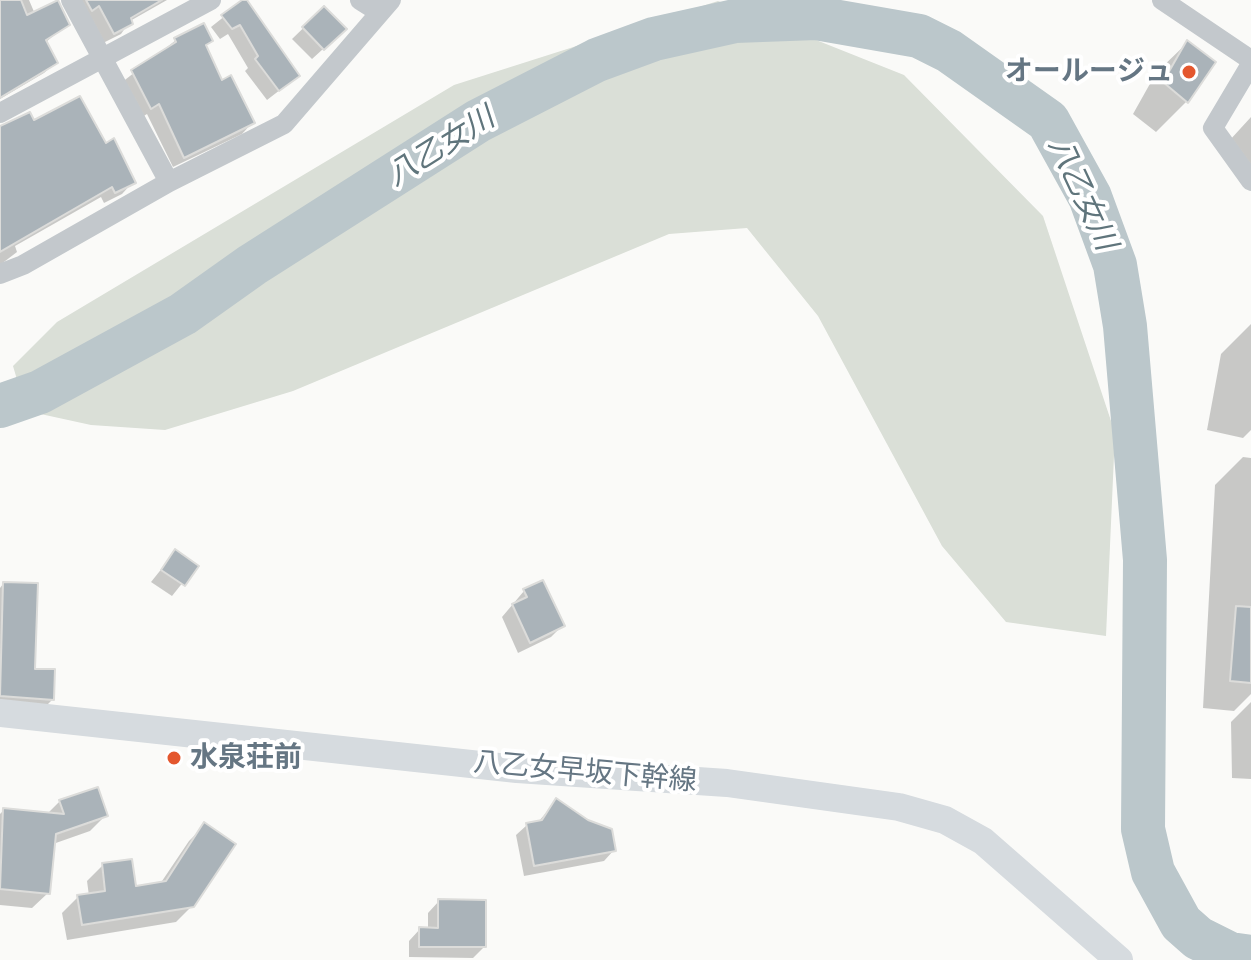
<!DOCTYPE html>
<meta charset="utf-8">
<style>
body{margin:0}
canvas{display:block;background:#fafaf8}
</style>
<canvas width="1251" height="960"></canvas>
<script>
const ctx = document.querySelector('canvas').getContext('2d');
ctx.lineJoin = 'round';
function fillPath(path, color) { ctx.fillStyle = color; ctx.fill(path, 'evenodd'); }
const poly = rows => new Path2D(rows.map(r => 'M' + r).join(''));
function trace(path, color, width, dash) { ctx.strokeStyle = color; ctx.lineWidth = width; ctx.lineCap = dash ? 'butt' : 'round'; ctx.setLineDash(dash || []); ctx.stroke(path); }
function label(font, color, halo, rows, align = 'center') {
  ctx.font = font + ' Montserrat,"Noto Sans JP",sans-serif'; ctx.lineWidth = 8; ctx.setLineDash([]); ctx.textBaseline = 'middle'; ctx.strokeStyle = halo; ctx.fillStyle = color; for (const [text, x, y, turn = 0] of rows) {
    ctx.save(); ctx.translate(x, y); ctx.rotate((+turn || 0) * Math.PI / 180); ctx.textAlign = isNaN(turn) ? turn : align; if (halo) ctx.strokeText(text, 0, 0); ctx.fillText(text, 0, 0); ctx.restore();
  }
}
const green = poly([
 [718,1,904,75,1043,216,1115,433,1106,636,1006,622,942,546,818,316,747,228,669,234,293,391,165,430,91,425,36,413,23,400,13,366,57,322,454,85]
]);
const shadow = poly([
 [0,0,29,0,35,14,61,29,45,43,55,63,44,73,0,99],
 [71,0,167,0,130,21,121,34,103,43],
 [245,0,298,76,267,100,245,71,248,68,228,34,220,39,211,27],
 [324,8,333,40,312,59,292,39],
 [176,40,211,40,205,47,221,83,253,122,242,134,173,167,147,114,139,119,121,83],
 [1187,43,1187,101,1156,132,1133,114,1156,73],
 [1251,117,1251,165,1229,141],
 [34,122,105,146,133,182,122,194,104,203,101,197,15,246,17,252,0,265,0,154],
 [1251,324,1251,430,1243,438,1207,430,1221,354],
 [1243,457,1251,458,1251,694,1234,711,1203,708,1215,485],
 [175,552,196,566,172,596,151,582],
 [3,584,33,671,52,700,35,717,0,714,0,588],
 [524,591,562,626,551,637,518,653,502,617],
 [1251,702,1251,779,1232,778,1231,722],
 [60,801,106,815,90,831,53,844,48,893,32,908,0,905,0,814,4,810,47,814],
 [556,801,614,850,604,861,524,876,516,835,527,825,539,821],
 [205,825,192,906,176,922,67,940,62,913,78,897,89,896,87,881,103,865,134,888,160,884,189,841],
 [439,901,484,947,473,958,409,957,409,941,420,929,428,930,428,913]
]);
const river = poly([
 [0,406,40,392,183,314,252,265,478,121,597,60,654,39,735,21,816,18,919,36,949,51,1048,121,1090,197,1115,265,1125,326,1145,560,1143,829,1153,872,1181,923,1198,938,1230,954,1251,957]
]);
const building = poly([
 [0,0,21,0,27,15,58,0,70,25,46,40,58,63,0,98,0,0],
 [86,0,162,0,131,18,133,24,114,34,99,6,92,11,86,0],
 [242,0,247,0,300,76,279,91,255,59,258,56,240,25,232,29,221,15,242,0],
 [324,6,347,29,324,50,302,27,324,6],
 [204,23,213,41,206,45,222,80,231,75,255,123,184,158,159,104,151,109,131,70,176,42,174,38,204,23],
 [1187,40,1216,62,1188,103,1163,82,1187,40],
 [80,96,106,143,114,138,136,183,115,193,112,187,0,252,0,126,30,112,34,120,80,96],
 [175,549,199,566,185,586,161,570,175,549],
 [543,580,565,626,530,643,512,604,527,597,523,589,543,580],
 [3,582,38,583,35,669,55,669,54,700,0,696,3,582],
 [1236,606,1251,607,1251,683,1230,681,1236,606],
 [98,787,108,816,56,834,50,894,0,889,3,808,64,814,59,800,98,787],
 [556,798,588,820,612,829,616,851,534,866,526,823,542,820,556,798],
 [204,822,236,844,194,907,82,925,77,895,105,891,102,863,132,859,136,886,166,881,204,822],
 [438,899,486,900,486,947,419,947,419,927,438,928,438,899]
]);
const street = poly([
 [71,0,169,182],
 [360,0,379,12],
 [1162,0,1251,60],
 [1251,64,1213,128,1251,181],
 [0,113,211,0],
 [0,274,23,265,169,182,284,124,391,0]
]);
const secondary = poly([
 [0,713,517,769,727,783,899,807,945,820,983,841,1119,960]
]);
const markers = [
 [1189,72,8,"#e4572e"],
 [174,758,8,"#e4572e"]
];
const poiNames = [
 ["オールージュ",1173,72],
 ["水泉荘前",190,758,"left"]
];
const streetNames = [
 ["八乙女早坂下幹線",585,772,5]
];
const waterNames = [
 ["八乙女川",441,147,-32],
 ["八乙女川",1082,194,65]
];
fillPath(green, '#dadfd7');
fillPath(shadow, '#0003');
trace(river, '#bbc7cb', 44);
fillPath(building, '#aab3b9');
trace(building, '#dcdcda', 2);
trace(street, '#c3c8cc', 20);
trace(secondary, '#d6dbdf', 28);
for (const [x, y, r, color] of markers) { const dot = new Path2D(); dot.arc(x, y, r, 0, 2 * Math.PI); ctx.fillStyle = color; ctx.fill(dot); trace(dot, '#fff', 3); }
label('bold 28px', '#657683', '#fff', poiNames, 'right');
label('28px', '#657683', '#fff', streetNames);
label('italic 30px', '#60757c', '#fff', waterNames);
</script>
